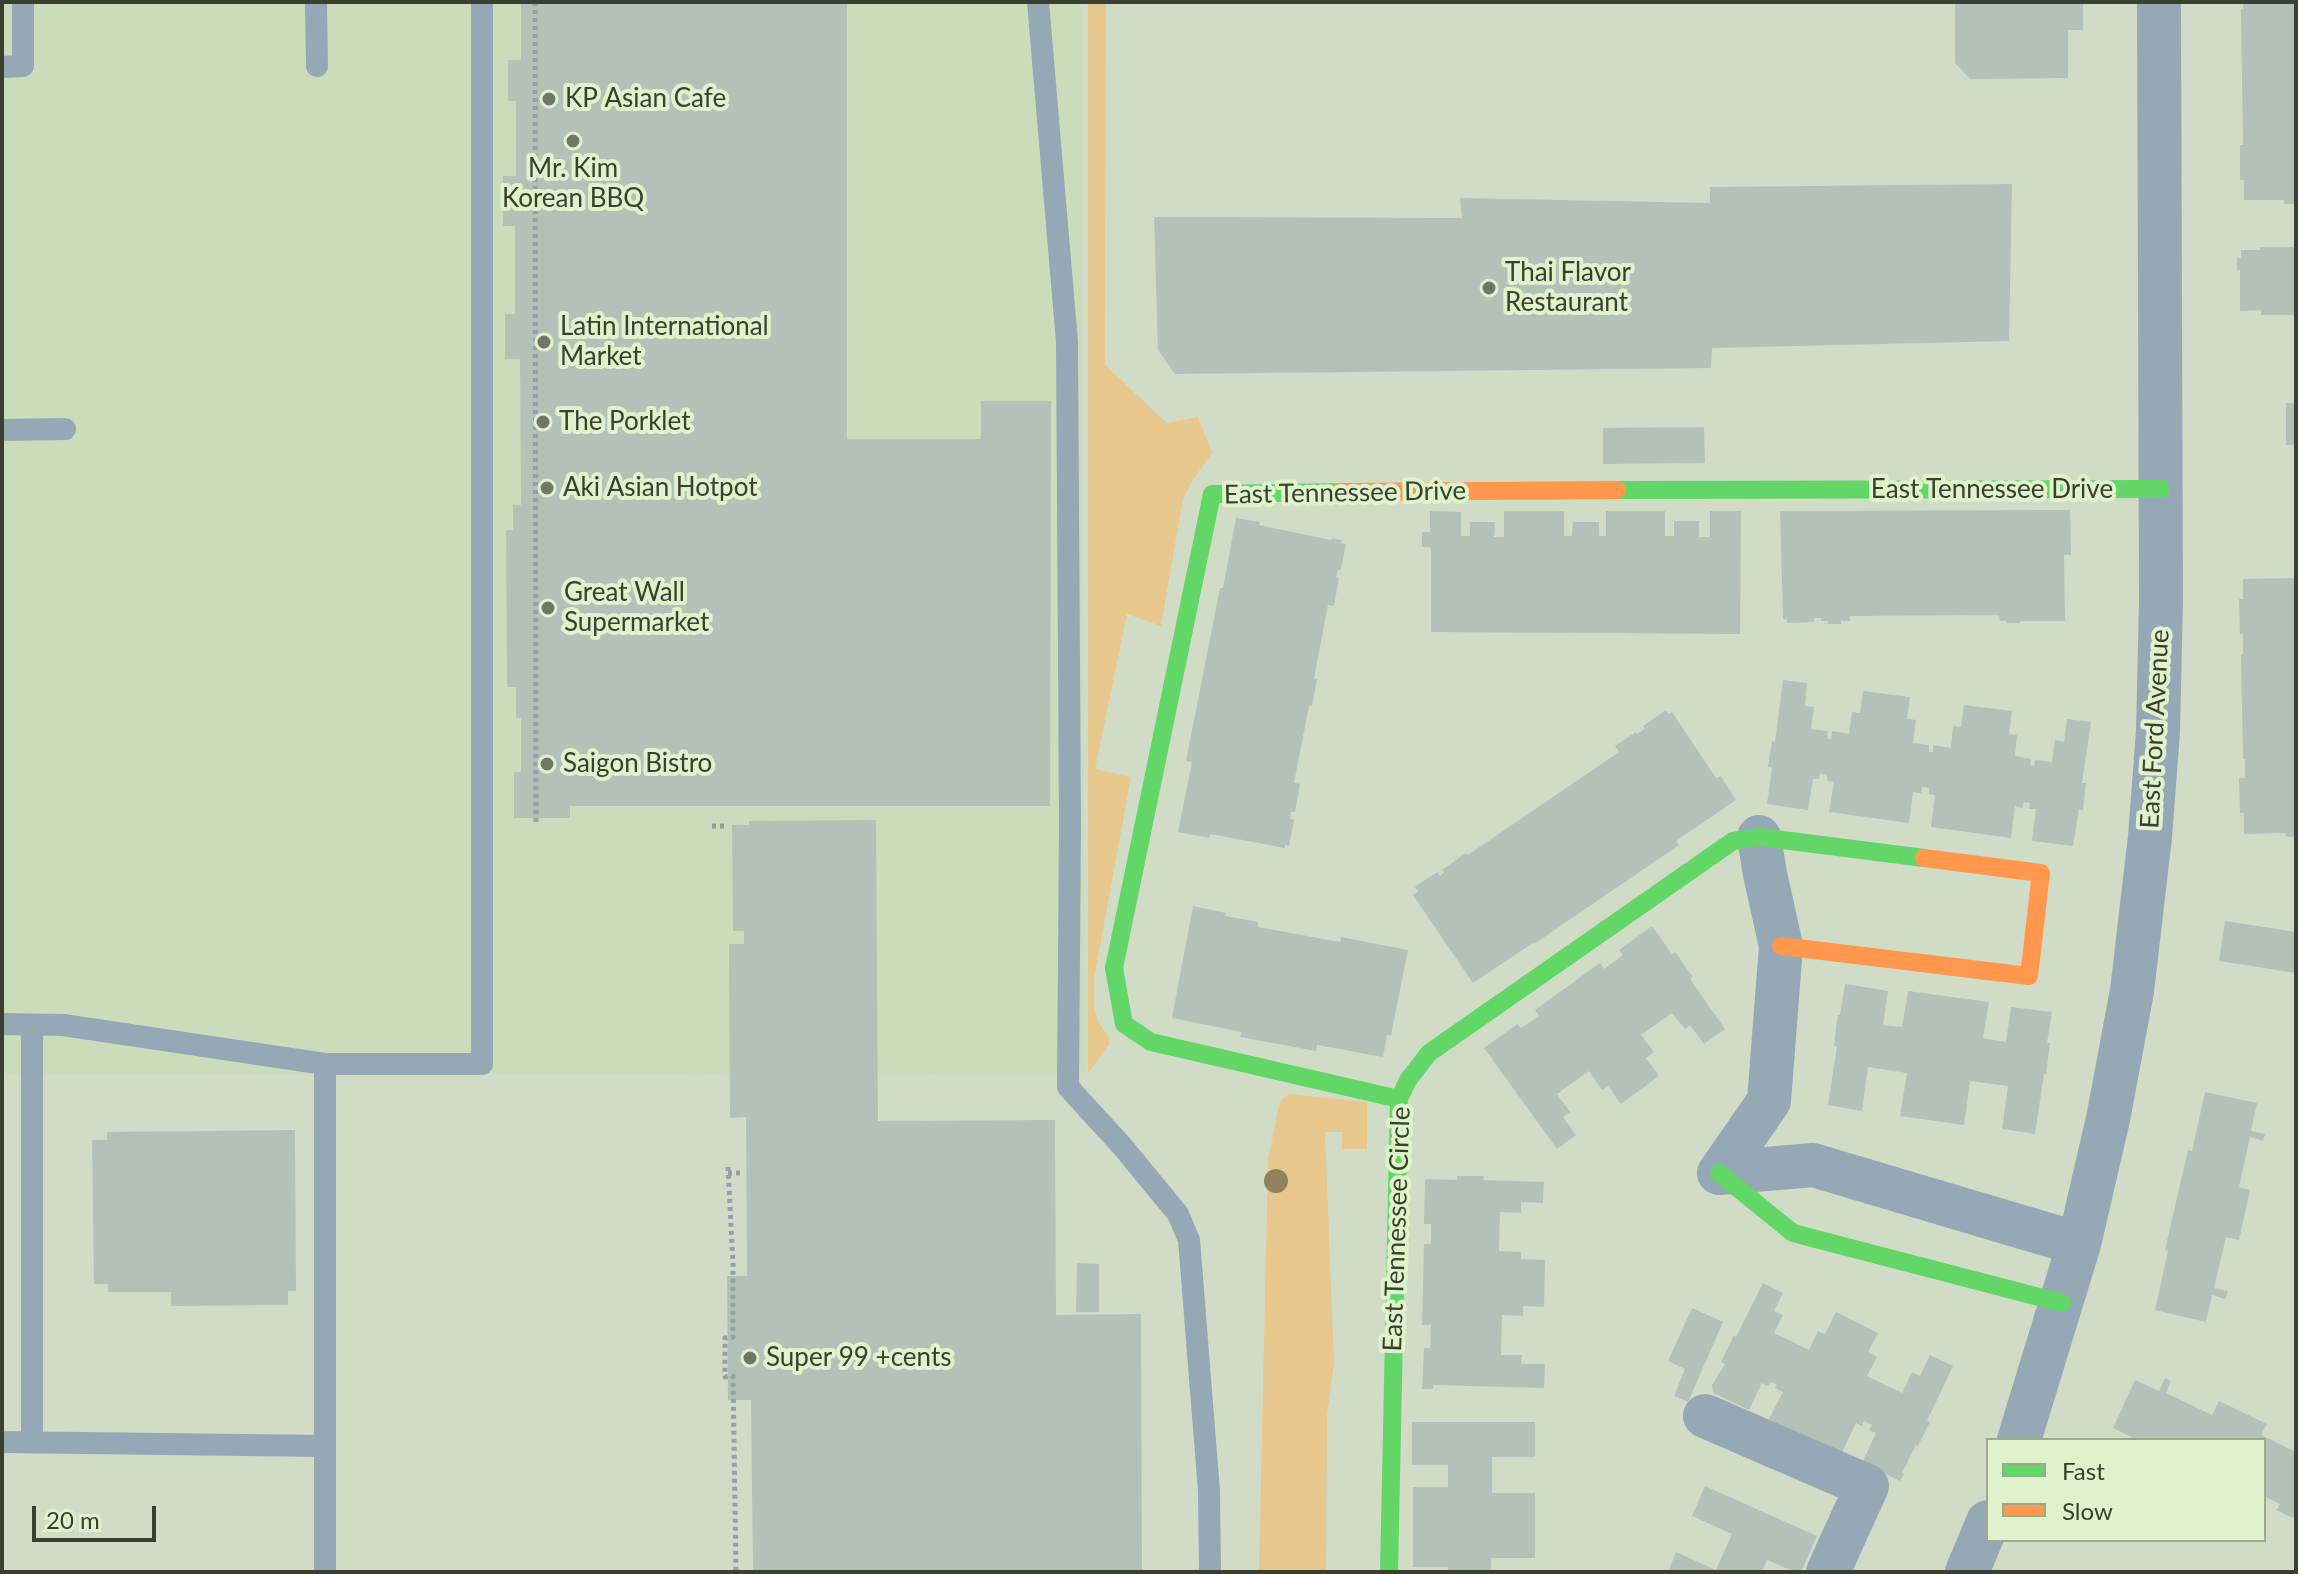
<!DOCTYPE html>
<style>
body{margin:0}
#map{position:relative;width:2298px;height:1574px;overflow:hidden;background:#d1dcc7;font-family:Lato,sans-serif}
canvas{display:block}
.frame{position:absolute;inset:0;border:4px solid #384030;pointer-events:none}
.legend{position:absolute;left:1986px;top:1438px;width:280px;height:104px;box-sizing:border-box;background:#def2cb;border:2px solid #9cab8d;margin:0;padding:10px 14px;list-style:none;font-size:24px;color:#384030}
.legend li{display:flex;align-items:center;gap:16px;height:40px}
.legend b{width:40px;border:2px solid #9cab8d}
.scale{position:absolute;left:32px;top:1506px;width:124px;height:36px;box-sizing:border-box;border:4px solid #384030;border-top:0;padding-left:10px;font-size:24px;line-height:28px;white-space:nowrap;color:#384030;-webkit-text-stroke:6px #def2cb;paint-order:stroke}
</style>
<div id="map">
<canvas width="2298" height="1574"></canvas>
<div class="frame"></div>
<ul class="legend">
<li><b style="height:10px;background:#63d668"></b>Fast</li>
<li><b style="height:10px;background:#ff974d"></b>Slow</li>
</ul>
<div class="scale">20 m</div>
</div>
<script>
const ctx = document.querySelector('canvas').getContext('2d');
ctx.lineJoin = 'round';
function fillPath(path, color) { ctx.fillStyle = color; ctx.fill(path, 'evenodd'); }
const poly = rows => new Path2D(rows.map(r => 'M' + r).join(''));
function trace(path, color, width, dash) { ctx.strokeStyle = color; ctx.lineWidth = width; ctx.lineCap = dash ? 'butt' : 'round'; ctx.setLineDash(dash || []); ctx.stroke(path); }
function label(font, color, halo, rows, align = 'center') {
  ctx.font = font + ' Lato,sans-serif'; ctx.lineWidth = 8; ctx.setLineDash([]); ctx.textBaseline = 'middle'; ctx.strokeStyle = halo; ctx.fillStyle = color; for (const [text, x, y, turn = 0] of rows) {
    ctx.save(); ctx.translate(x, y); ctx.rotate((+turn || 0) * Math.PI / 180); ctx.textAlign = isNaN(turn) ? turn : align; if (halo) ctx.strokeText(text, 0, 0); ctx.fillText(text, 0, 0); ctx.restore();
  }
}
const built = poly([
 [2,2,1081,2,1085,1073,2,1074]
]);
const green = poly([
 [1088,2,1106,2,1105,365,1167,423,1198,417,1212,453,1192,481,1183,499,1161,626,1127,614,1095,769,1131,777,1094,979,1094,1008,1099,1023,1109,1037,1109,1044,1088,1074],
 [1289,1094,1367,1102,1367,1149,1342,1149,1342,1132,1325,1132,1334,1362,1327,1415,1326,1572,1259,1572,1268,1160,1278,1110,1281,1100]
]);
const building = poly([
 [521,2,847,2,847,439,981,439,981,401,1051,401,1050,806,570,806,570,818,514,818,514,772,521,772,521,718,516,718,516,687,507,687,506,530,513,530,513,505,521,505,520,359,505,359,505,314,515,314,515,226,503,226,503,176,516,176,516,101,508,101,508,60,521,60],
 [1955,2,2083,2,2083,30,2068,30,2068,78,1970,79,1955,63],
 [2243,2,2296,2,2296,204,2284,204,2284,200,2244,200,2244,180,2240,180,2240,145,2243,145,2241,9,2243,9],
 [2012,184,2009,341,1712,348,1711,368,1175,374,1158,350,1154,217,1462,218,1460,198,1710,203,1710,187],
 [2260,247,2296,247,2296,315,2261,315,2261,310,2240,311,2240,270,2237,270,2237,258,2241,258,2241,250,2260,250],
 [2286,403,2296,403,2296,445,2286,445],
 [1704,427,1705,463,1603,464,1603,428],
 [2070,510,2071,555,2064,555,2065,621,2020,621,2020,623,2007,623,2007,621,2000,621,1999,615,1850,616,1850,621,1841,621,1841,624,1828,624,1828,621,1821,621,1821,618,1814,618,1814,622,1787,623,1787,619,1783,619,1780,511],
 [1430,511,1461,512,1461,536,1470,536,1470,522,1495,522,1494,537,1504,537,1504,511,1564,511,1564,536,1572,536,1573,522,1599,522,1599,536,1606,536,1606,511,1665,511,1665,536,1674,536,1674,521,1699,521,1699,537,1710,537,1710,511,1741,511,1740,634,1431,632,1431,547,1422,547,1422,532,1430,532],
 [1236,518,1260,522,1259,525,1331,540,1332,538,1342,540,1341,543,1346,544,1341,570,1338,570,1336,578,1339,578,1334,606,1328,605,1315,673,1314,679,1317,679,1312,706,1309,706,1294,783,1300,784,1295,812,1291,812,1290,819,1294,820,1289,846,1285,845,1285,848,1211,834,1209,838,1178,832,1192,762,1186,761,1220,588,1223,588],
 [2296,578,2296,837,2286,837,2285,833,2244,834,2244,813,2240,813,2239,778,2245,778,2245,759,2243,759,2241,654,2243,654,2243,634,2240,634,2239,599,2243,599,2243,579],
 [1783,680,1807,683,1805,706,1814,707,1811,729,1828,731,1827,739,1831,739,1832,731,1849,734,1852,712,1860,713,1863,691,1910,697,1907,719,1916,720,1913,743,1929,745,1929,752,1933,752,1933,745,1951,748,1953,726,1961,727,1964,705,2012,711,2009,734,2017,735,2015,756,2031,759,2030,765,2034,766,2035,760,2052,762,2055,740,2064,742,2067,719,2091,722,2082,783,2086,783,2083,810,2079,809,2073,846,2032,841,2036,809,2029,809,2030,803,2024,802,2022,808,2015,806,2011,838,1931,827,1935,795,1929,794,1929,788,1922,787,1921,793,1913,792,1909,823,1829,812,1834,782,1827,781,1827,775,1820,773,1819,779,1813,779,1808,810,1767,804,1772,768,1768,767,1772,741,1775,742],
 [1666,710,1669,714,1672,712,1716,778,1721,776,1736,800,1676,841,1679,845,1534,944,1533,943,1473,983,1413,895,1418,892,1415,887,1437,872,1440,876,1444,872,1442,870,1466,853,1468,855,1619,752,1615,746,1636,732,1637,734,1645,729,1643,726],
 [876,820,878,1121,1055,1120,1056,1315,1141,1314,1142,1572,753,1572,751,1400,728,1400,727,1276,747,1276,746,1117,730,1118,729,944,744,944,744,931,733,931,732,825,749,825,749,821],
 [1193,906,1226,913,1225,916,1258,922,1258,927,1340,942,1341,937,1408,950,1391,1035,1387,1035,1383,1057,1317,1045,1316,1051,1240,1037,1242,1032,1172,1018],
 [2225,921,2296,932,2296,973,2219,961],
 [1652,926,1672,954,1675,952,1693,977,1690,979,1725,1029,1704,1044,1690,1025,1685,1029,1672,1013,1641,1035,1654,1052,1646,1058,1659,1076,1621,1104,1608,1086,1602,1090,1589,1071,1557,1094,1570,1112,1563,1117,1576,1135,1557,1149,1484,1048,1517,1024,1521,1028,1539,1016,1535,1010,1600,963,1604,969,1623,955,1619,950],
 [1845,984,1888,991,1883,1025,1902,1027,1908,991,1989,1002,1983,1038,2006,1042,2011,1007,2052,1012,2047,1043,2050,1043,2046,1074,2044,1074,2035,1134,2002,1129,2008,1086,1970,1081,1964,1125,1900,1116,1907,1073,1868,1067,1862,1111,1828,1105,1837,1046,1834,1046,1836,1028,1838,1015,1840,1015],
 [2205,1092,2257,1103,2251,1131,2265,1134,2263,1141,2250,1137,2239,1187,2250,1190,2239,1240,2226,1237,2214,1288,2228,1291,2225,1299,2212,1295,2206,1322,2155,1310,2168,1251,2165,1250,2188,1150,2192,1151],
 [295,1130,296,1291,288,1291,288,1305,171,1306,171,1292,108,1292,108,1284,94,1284,92,1140,107,1140,107,1132],
 [1457,1176,1484,1176,1483,1180,1544,1182,1543,1203,1521,1202,1521,1213,1500,1212,1499,1251,1521,1252,1521,1259,1545,1260,1544,1307,1523,1306,1523,1316,1502,1315,1501,1355,1522,1355,1521,1364,1545,1364,1544,1388,1433,1385,1433,1389,1422,1389,1424,1348,1430,1348,1431,1325,1422,1325,1424,1244,1431,1244,1431,1224,1424,1224,1425,1179,1457,1180],
 [1077,1263,1099,1264,1099,1312,1076,1312],
 [1763,1283,1783,1293,1774,1311,1783,1315,1774,1333,1809,1350,1818,1331,1825,1334,1836,1312,1878,1333,1868,1352,1877,1357,1867,1376,1902,1393,1912,1372,1920,1376,1930,1355,1953,1366,1927,1421,1930,1422,1918,1446,1916,1445,1902,1473,1904,1474,1900,1481,1862,1463,1876,1433,1869,1430,1872,1425,1864,1421,1862,1426,1856,1423,1841,1454,1769,1419,1783,1392,1775,1388,1777,1385,1771,1382,1768,1386,1762,1383,1749,1410,1713,1393,1712,1385,1725,1364,1721,1362,1734,1335,1736,1337],
 [1692,1308,1723,1322,1688,1402,1674,1396,1685,1369,1668,1361],
 [2165,1378,2171,1381,2166,1393,2212,1415,2219,1401,2267,1424,2261,1435,2296,1452,2296,1511,2293,1518,2276,1510,2280,1504,2264,1496,2264,1440,2130,1440,2132,1437,2113,1428,2135,1380,2159,1391],
 [1412,1422,1535,1422,1535,1457,1492,1457,1492,1493,1535,1493,1535,1558,1491,1558,1491,1572,1448,1572,1448,1567,1413,1567,1413,1487,1448,1487,1448,1465,1412,1465],
 [1705,1486,1817,1536,1801,1572,1795,1572,1767,1560,1762,1572,1668,1572,1676,1552,1716,1570,1732,1534,1692,1516]
]);
const path = poly([
 [535,2,536,826],
 [712,826,727,826],
 [728,1167,733,1264,733,1337,725,1338,725,1377,733,1376,736,1572],
 [728,1173,740,1173]
]);
const lane = poly([
 [316,2,317,66],
 [1038,2,1067,342,1070,823,1068,1087,1122,1146,1178,1214,1189,1240,1209,1491,1210,1572],
 [2,67,23,66,23,2],
 [2,430,65,429],
 [2,1024,63,1025,325,1064,482,1064,482,2],
 [32,1025,32,1442],
 [325,1064,325,1572],
 [2,1442,325,1446]
]);
const street = poly([
 [1719,1173,1813,1165,2079,1244],
 [1719,1173,1769,1101,1781,946,1765,874,1759,837],
 [1705,1416,1867,1486,1828,1572],
 [2019,1440,2079,1244,2108,1119,2132,991,2150,837,2158,731,2161,601,2159,2],
 [1967,1572,1988,1522]
]);
const fast = poly([
 [1617,490,2161,489],
 [1340,492,1212,494,1114,968,1124,1024,1151,1042,1399,1099],
 [1719,1173,1793,1233,2062,1303],
 [1389,1572,1399,1099,1408,1080,1429,1053,1733,841,1759,837,1924,858]
]);
const slow = poly([
 [1340,492,1617,490],
 [1781,946,2029,976,2041,873,1924,858]
]);
const trees = [
 [1276,1181]
];
const markers = [
 [549,99,8,"#6e7765"],
 [573,141,8,"#6e7765"],
 [1489,288,8,"#6e7765"],
 [544,342,8,"#6e7765"],
 [543,422,8,"#6e7765"],
 [547,488,8,"#6e7765"],
 [548,608,8,"#6e7765"],
 [547,764,8,"#6e7765"],
 [750,1358,8,"#6e7765"]
];
const poiNames = [
 ["KP Asian Cafe",565,99],
 ["Mr. Kim",573,169,"center"],
 ["Korean BBQ",573,199,"center"],
 ["Thai Flavor",1505,273],
 ["Restaurant",1505,303],
 ["Latin International",560,327],
 ["Market",560,357],
 ["The Porklet",559,422],
 ["Aki Asian Hotpot",563,488],
 ["Great Wall",564,593],
 ["Supermarket",564,623],
 ["Saigon Bistro",563,764],
 ["Super 99 +cents",766,1358]
];
const streetNames = [
 ["East Tennessee Drive",1992,490],
 ["East Tennessee Drive",1345,493,-1],
 ["East Ford Avenue",2155,729,-87],
 ["East Tennessee Circle",1397,1229,-88]
];
fillPath(built, '#caddba');
fillPath(green, '#e8c78d');
fillPath(building, '#b2c2b8');
trace(path, '#94a0a4', 5, [4, 4]);
trace(lane, '#96a8b6', 22);
trace(street, '#96a8b6', 44);
trace(fast, '#63d668', 18);
trace(slow, '#ff974d', 18);
ctx.fillStyle = '#90825b';
for (const [x, y] of trees) { ctx.beginPath(); ctx.arc(x, y, 12, 0, 2 * Math.PI); ctx.fill(); }
for (const [x, y, r, color] of markers) { const dot = new Path2D(); dot.arc(x, y, r, 0, 2 * Math.PI); ctx.fillStyle = color; ctx.fill(dot); trace(dot, '#def2cb', 3); }
label('26px', '#384030', '#def2cb', poiNames, 'left');
label('26px', '#384030', '#def2cb', streetNames);
</script>
